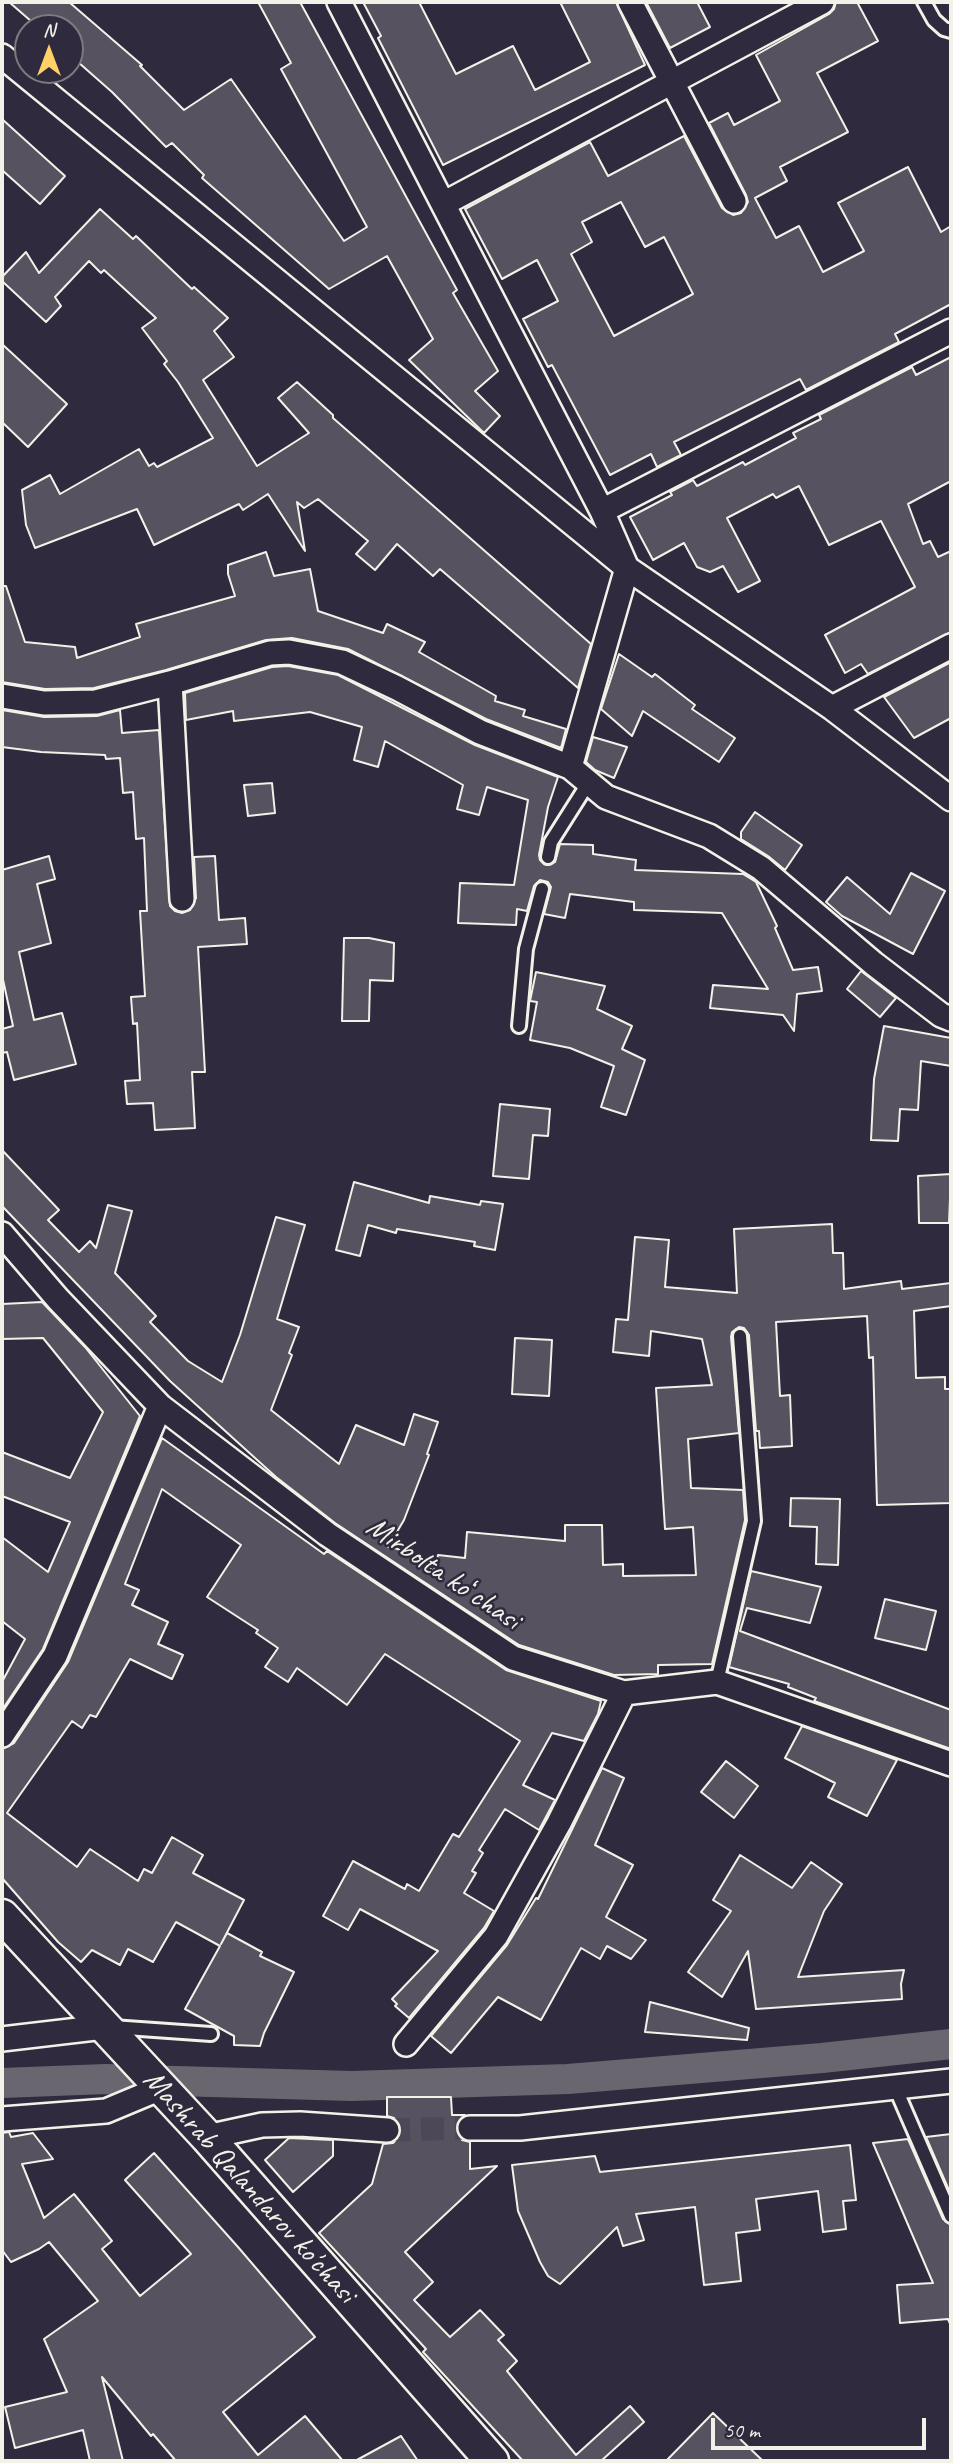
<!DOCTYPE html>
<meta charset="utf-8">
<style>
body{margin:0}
#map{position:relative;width:953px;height:2463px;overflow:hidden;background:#2f2a3d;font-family:Caveat,sans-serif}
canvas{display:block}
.frame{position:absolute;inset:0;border:4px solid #f4f1e8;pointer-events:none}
.north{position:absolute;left:14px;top:14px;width:70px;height:70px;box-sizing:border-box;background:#2f2a3d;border:2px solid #7e7a81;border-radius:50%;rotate:0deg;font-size:19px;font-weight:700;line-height:28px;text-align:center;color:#f4f1e8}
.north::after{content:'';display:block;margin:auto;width:24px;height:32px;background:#ffd166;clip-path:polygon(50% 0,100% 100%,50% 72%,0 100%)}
.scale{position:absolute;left:711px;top:2418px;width:215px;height:32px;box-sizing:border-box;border:4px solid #f4f1e8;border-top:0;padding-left:9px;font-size:21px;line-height:24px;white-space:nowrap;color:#f4f1e8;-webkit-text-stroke:5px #2f2a3d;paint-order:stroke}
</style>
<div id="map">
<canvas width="953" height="2463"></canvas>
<div class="frame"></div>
<div class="north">N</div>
<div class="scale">50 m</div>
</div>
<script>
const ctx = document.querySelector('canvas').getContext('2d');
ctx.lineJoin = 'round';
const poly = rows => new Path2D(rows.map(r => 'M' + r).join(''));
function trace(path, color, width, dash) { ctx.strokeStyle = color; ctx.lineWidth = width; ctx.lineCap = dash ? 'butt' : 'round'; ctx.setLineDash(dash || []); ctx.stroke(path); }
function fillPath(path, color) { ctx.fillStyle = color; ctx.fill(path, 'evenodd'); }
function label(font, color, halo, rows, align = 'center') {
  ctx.font = font + ' Caveat,sans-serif'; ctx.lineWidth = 5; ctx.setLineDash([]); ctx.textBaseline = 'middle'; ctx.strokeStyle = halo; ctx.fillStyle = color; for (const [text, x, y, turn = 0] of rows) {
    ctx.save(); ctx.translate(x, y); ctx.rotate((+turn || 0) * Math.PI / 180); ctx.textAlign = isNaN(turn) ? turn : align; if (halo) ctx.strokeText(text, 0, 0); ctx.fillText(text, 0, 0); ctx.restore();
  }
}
const canal = poly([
 [2,2083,106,2079,352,2086,568,2079,822,2058,951,2044]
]);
const building = poly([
 [9,2,69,2,142,65,140,66,184,110,231,79,344,241,367,227,281,69,291,63,258,2,300,2,457,290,453,293,498,371,475,391,500,416,484,433,409,360,433,339,387,256,329,289,202,178,204,175,172,143,166,147,112,92,70,55,70,28,39,28,9,2],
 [363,2,419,2,456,74,513,46,535,90,590,62,560,2,616,2,645,65,443,165,378,38,381,36,363,2],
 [646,2,697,2,710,27,670,48,646,2],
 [836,2,857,2,878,41,817,73,848,132,780,167,787,181,755,198,776,238,799,226,823,272,864,251,838,203,908,167,941,232,951,226,951,304,895,334,899,342,806,390,800,379,674,442,681,455,657,467,651,454,610,475,552,365,548,367,523,319,558,301,537,260,502,279,465,209,590,142,608,176,684,136,722,208,733,215,741,213,748,202,746,195,709,123,728,113,734,125,780,101,756,55,829,14,834,9,836,2],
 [621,202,645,247,664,237,693,294,614,336,571,254,592,242,582,222,621,202],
 [2,119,65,176,40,204,2,170,2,119],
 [100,209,133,239,136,236,192,289,194,287,228,318,214,331,234,357,203,380,257,466,309,433,278,398,297,382,333,415,333,418,591,644,578,688,440,569,433,576,397,544,375,570,356,554,368,541,318,499,304,508,297,502,305,551,268,494,243,510,239,504,154,545,137,509,35,548,26,525,22,490,50,475,60,494,139,449,149,466,154,463,157,467,213,438,178,382,164,364,167,361,142,328,156,318,104,270,101,273,89,261,55,297,61,306,46,322,2,281,2,277,26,252,39,273,100,209],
 [2,344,67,404,28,447,2,422,2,344],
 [951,357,951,481,908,504,923,544,930,541,938,557,951,551,951,632,868,674,861,664,845,673,825,635,915,587,881,521,829,545,799,486,776,498,773,494,727,518,760,581,738,592,723,566,710,572,697,567,684,543,653,560,630,517,672,495,670,492,693,480,697,486,743,462,745,465,796,438,793,433,821,419,819,415,912,367,916,375,951,357],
 [266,552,274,576,310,569,318,611,383,633,387,624,425,642,419,652,496,696,495,701,525,710,523,716,566,729,561,748,486,719,348,649,292,638,266,640,166,670,94,688,45,689,2,682,2,586,6,586,25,642,75,647,77,658,140,637,136,624,235,596,228,574,228,565,266,552],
 [619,654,652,677,655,674,695,705,692,709,735,738,719,762,643,711,632,736,601,709,619,654],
 [951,662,951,718,914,738,884,697,951,662],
 [288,666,338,675,475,745,558,777,548,807,539,855,540,860,546,865,555,862,560,844,593,845,593,854,636,860,635,870,743,874,756,882,777,926,775,928,793,970,818,967,822,991,797,994,794,1031,783,1015,710,1008,713,985,768,989,722,913,634,910,634,902,570,894,565,918,544,914,551,887,548,882,540,880,534,886,527,911,517,909,516,925,458,923,460,883,514,885,528,800,487,787,479,815,457,809,463,785,385,741,378,767,354,760,362,727,310,712,234,721,233,711,186,720,185,693,272,667,288,666],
 [2,710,44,717,97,716,120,710,122,733,159,730,170,906,175,911,182,913,190,910,196,898,194,857,215,856,219,920,245,918,247,944,198,947,205,1072,192,1072,195,1128,155,1130,153,1103,127,1104,125,1081,140,1080,137,1023,133,1024,131,997,145,996,140,911,147,911,144,838,136,839,133,792,123,793,120,758,106,759,105,755,41,752,2,747,2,710],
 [593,737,627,747,614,778,595,770,586,762,593,737],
 [272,783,275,813,248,816,244,785,272,783],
 [755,812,802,845,785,870,768,856,741,839,741,832,755,812],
 [49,856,55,879,37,884,51,943,19,952,34,1020,62,1013,76,1064,14,1080,7,1052,2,1053,2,1029,13,1026,2,975,2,870,49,856],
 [911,873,945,891,913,954,842,916,826,902,847,877,890,914,911,873],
 [344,938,369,938,394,943,393,981,370,980,369,1021,342,1021,344,938],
 [861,971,896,998,880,1017,847,989,861,971],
 [536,972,605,986,597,1009,632,1026,622,1049,645,1060,626,1115,601,1107,614,1066,570,1048,530,1040,537,1002,530,1001,536,972],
 [884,1026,951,1038,951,1066,921,1061,918,1110,900,1109,898,1141,871,1140,874,1079,884,1026],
 [500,1104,550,1109,548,1136,533,1135,529,1179,493,1176,500,1104],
 [2,1150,59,1210,48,1220,79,1252,90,1241,96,1248,108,1205,132,1211,115,1273,156,1316,150,1322,188,1361,222,1382,240,1335,276,1217,305,1225,277,1319,299,1327,289,1353,292,1355,271,1410,339,1464,356,1425,404,1445,414,1414,438,1422,427,1454,429,1455,404,1520,388,1547,398,1549,434,1571,438,1555,465,1558,467,1532,565,1541,565,1525,602,1525,603,1565,623,1564,623,1576,696,1575,693,1527,665,1529,656,1388,712,1385,702,1339,651,1331,649,1356,613,1352,616,1319,628,1320,635,1237,669,1240,665,1287,737,1293,734,1229,832,1224,833,1253,843,1253,844,1289,901,1281,902,1289,951,1283,951,1306,914,1311,916,1378,945,1377,945,1389,951,1389,951,1503,877,1505,873,1357,869,1358,867,1316,776,1322,780,1396,790,1395,792,1446,760,1448,759,1431,756,1431,749,1335,744,1328,739,1327,732,1332,731,1337,739,1433,688,1439,691,1488,743,1490,745,1520,712,1664,658,1665,658,1674,614,1675,519,1645,335,1523,276,1477,170,1381,2,1206,2,1150],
 [951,1174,949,1223,919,1223,918,1176,951,1174],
 [354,1182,429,1203,430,1196,480,1205,481,1201,503,1204,495,1250,474,1246,475,1242,397,1229,396,1233,368,1225,360,1256,336,1250,354,1182],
 [42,1302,85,1347,140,1416,43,1649,2,1710,2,1682,25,1639,2,1621,2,1537,48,1572,70,1522,2,1496,2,1452,70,1478,103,1412,43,1338,2,1339,2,1304,42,1302],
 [515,1338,552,1340,549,1396,512,1394,515,1338],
 [162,1438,324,1554,327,1551,506,1670,601,1701,598,1714,584,1741,552,1733,523,1785,555,1800,539,1830,505,1809,479,1850,483,1853,472,1871,476,1873,464,1893,494,1911,484,1928,409,2018,395,2006,397,2004,392,1999,438,1951,360,1909,348,1930,323,1916,353,1861,405,1889,407,1884,419,1891,453,1834,459,1837,520,1741,385,1654,347,1705,297,1668,288,1682,265,1667,278,1648,256,1633,258,1630,207,1597,241,1545,162,1489,125,1584,139,1590,132,1605,168,1622,158,1644,183,1655,172,1679,130,1659,96,1717,90,1715,82,1728,72,1721,7,1813,77,1867,90,1849,138,1881,144,1869,152,1873,172,1837,203,1855,193,1873,244,1900,221,1944,227,1933,262,1952,260,1956,294,1972,264,2033,260,2046,234,2045,234,2036,185,2009,220,1946,176,1922,153,1962,128,1949,120,1965,92,1950,81,1962,58,1942,2,1878,2,1749,14,1743,68,1662,162,1438],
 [791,1498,840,1499,838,1565,816,1564,817,1527,790,1526,791,1498],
 [751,1571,821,1587,810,1623,747,1608,740,1631,951,1710,951,1749,814,1701,816,1698,788,1687,789,1684,729,1667,751,1571],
 [885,1599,936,1611,926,1650,875,1638,885,1599],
 [802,1726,897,1760,867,1816,828,1797,835,1783,785,1758,802,1726],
 [726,1761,758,1786,734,1818,701,1792,726,1761],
 [602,1768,624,1778,595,1845,633,1865,606,1917,646,1940,631,1959,607,1946,600,1959,581,1948,541,2020,498,1997,451,2053,431,2036,507,1945,536,1898,538,1899,602,1768],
 [740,1855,792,1888,811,1862,842,1884,824,1911,798,1977,904,1970,901,1984,902,1999,756,2009,748,1951,722,1997,688,1972,731,1911,713,1900,740,1855],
 [650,2002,749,2028,747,2040,645,2032,650,2002],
 [387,2097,451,2097,452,2115,465,2115,458,2120,456,2129,462,2140,470,2142,470,2169,497,2166,405,2252,433,2282,414,2300,450,2337,480,2310,504,2335,498,2340,517,2361,507,2371,576,2455,630,2406,644,2422,601,2461,523,2461,423,2352,426,2349,319,2233,372,2184,383,2144,393,2143,399,2137,401,2130,399,2123,394,2118,387,2116,387,2097],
 [9,2132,11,2137,33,2133,53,2159,22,2164,44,2218,74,2194,112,2241,102,2249,140,2296,191,2254,125,2180,154,2153,238,2247,315,2337,223,2412,258,2455,305,2416,343,2461,176,2461,153,2434,151,2436,102,2377,123,2461,90,2461,83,2430,15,2448,5,2407,67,2392,44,2339,98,2301,49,2242,39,2249,11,2262,2,2250,2,2133,9,2132],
 [951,2134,951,2195,926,2137,951,2134],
 [289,2138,333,2140,333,2156,293,2192,265,2160,289,2138],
 [908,2139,943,2219,951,2225,951,2326,948,2319,900,2323,897,2285,933,2283,873,2143,908,2139],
 [850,2145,856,2200,843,2201,846,2229,823,2232,818,2191,756,2199,760,2230,736,2233,741,2281,704,2285,695,2207,636,2214,644,2240,623,2246,617,2227,560,2284,548,2276,540,2262,518,2211,512,2165,595,2156,600,2172,850,2145],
 [713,2413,763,2461,666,2461,713,2413],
 [401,2436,418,2461,355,2461,401,2436]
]);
const minorTunnel = poly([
 [387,2130,470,2128]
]);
const service = poly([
 [924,2,934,20,944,29,951,31],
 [548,857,551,842,589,782],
 [519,1026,526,949,542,889],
 [717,1682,754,1521,740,1336],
 [112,2027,211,2034],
 [895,2087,951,2216]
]);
const minor = poly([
 [339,2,443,204,822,2],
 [630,2,734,201],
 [2,56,627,568,832,708,951,799],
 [602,511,951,331],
 [170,683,182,899],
 [2,696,44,703,96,702,170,683,270,653,289,652,342,662,397,688,480,732,570,767,627,568,602,511,443,204],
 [832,708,951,646],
 [570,767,606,797,709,836,761,868,873,963,941,1015,951,1019],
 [2,1234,58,1299,160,1406,327,1534,513,1658,624,1693,717,1682,951,1764],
 [2,1735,55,1656,160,1406],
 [2,2039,104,2027],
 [406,2044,496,1936,559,1823,624,1693],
 [2,2119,106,2111,161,2088],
 [470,2128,520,2128,951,2081],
 [207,2137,262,2125,300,2124,387,2130]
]);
const secondary = poly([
 [2,1916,207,2137,492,2461]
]);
const streetNames = [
 ["Mirbolta koʻchasi",443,1574,34],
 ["Mashrab Qalandarov ko'chasi",249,2187,48]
];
trace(canal, '#6a6670', 30);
fillPath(building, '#56525f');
trace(building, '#f4f1e8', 2);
trace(minorTunnel, '#4d4857', 23, [23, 11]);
trace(service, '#f4f1e8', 18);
trace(minor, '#f4f1e8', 28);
trace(secondary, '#f4f1e8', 37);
trace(service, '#2f2a3d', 12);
trace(minor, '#2f2a3d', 23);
trace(secondary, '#2f2a3d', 32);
label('30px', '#f4f1e8', '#2f2a3d', streetNames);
</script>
